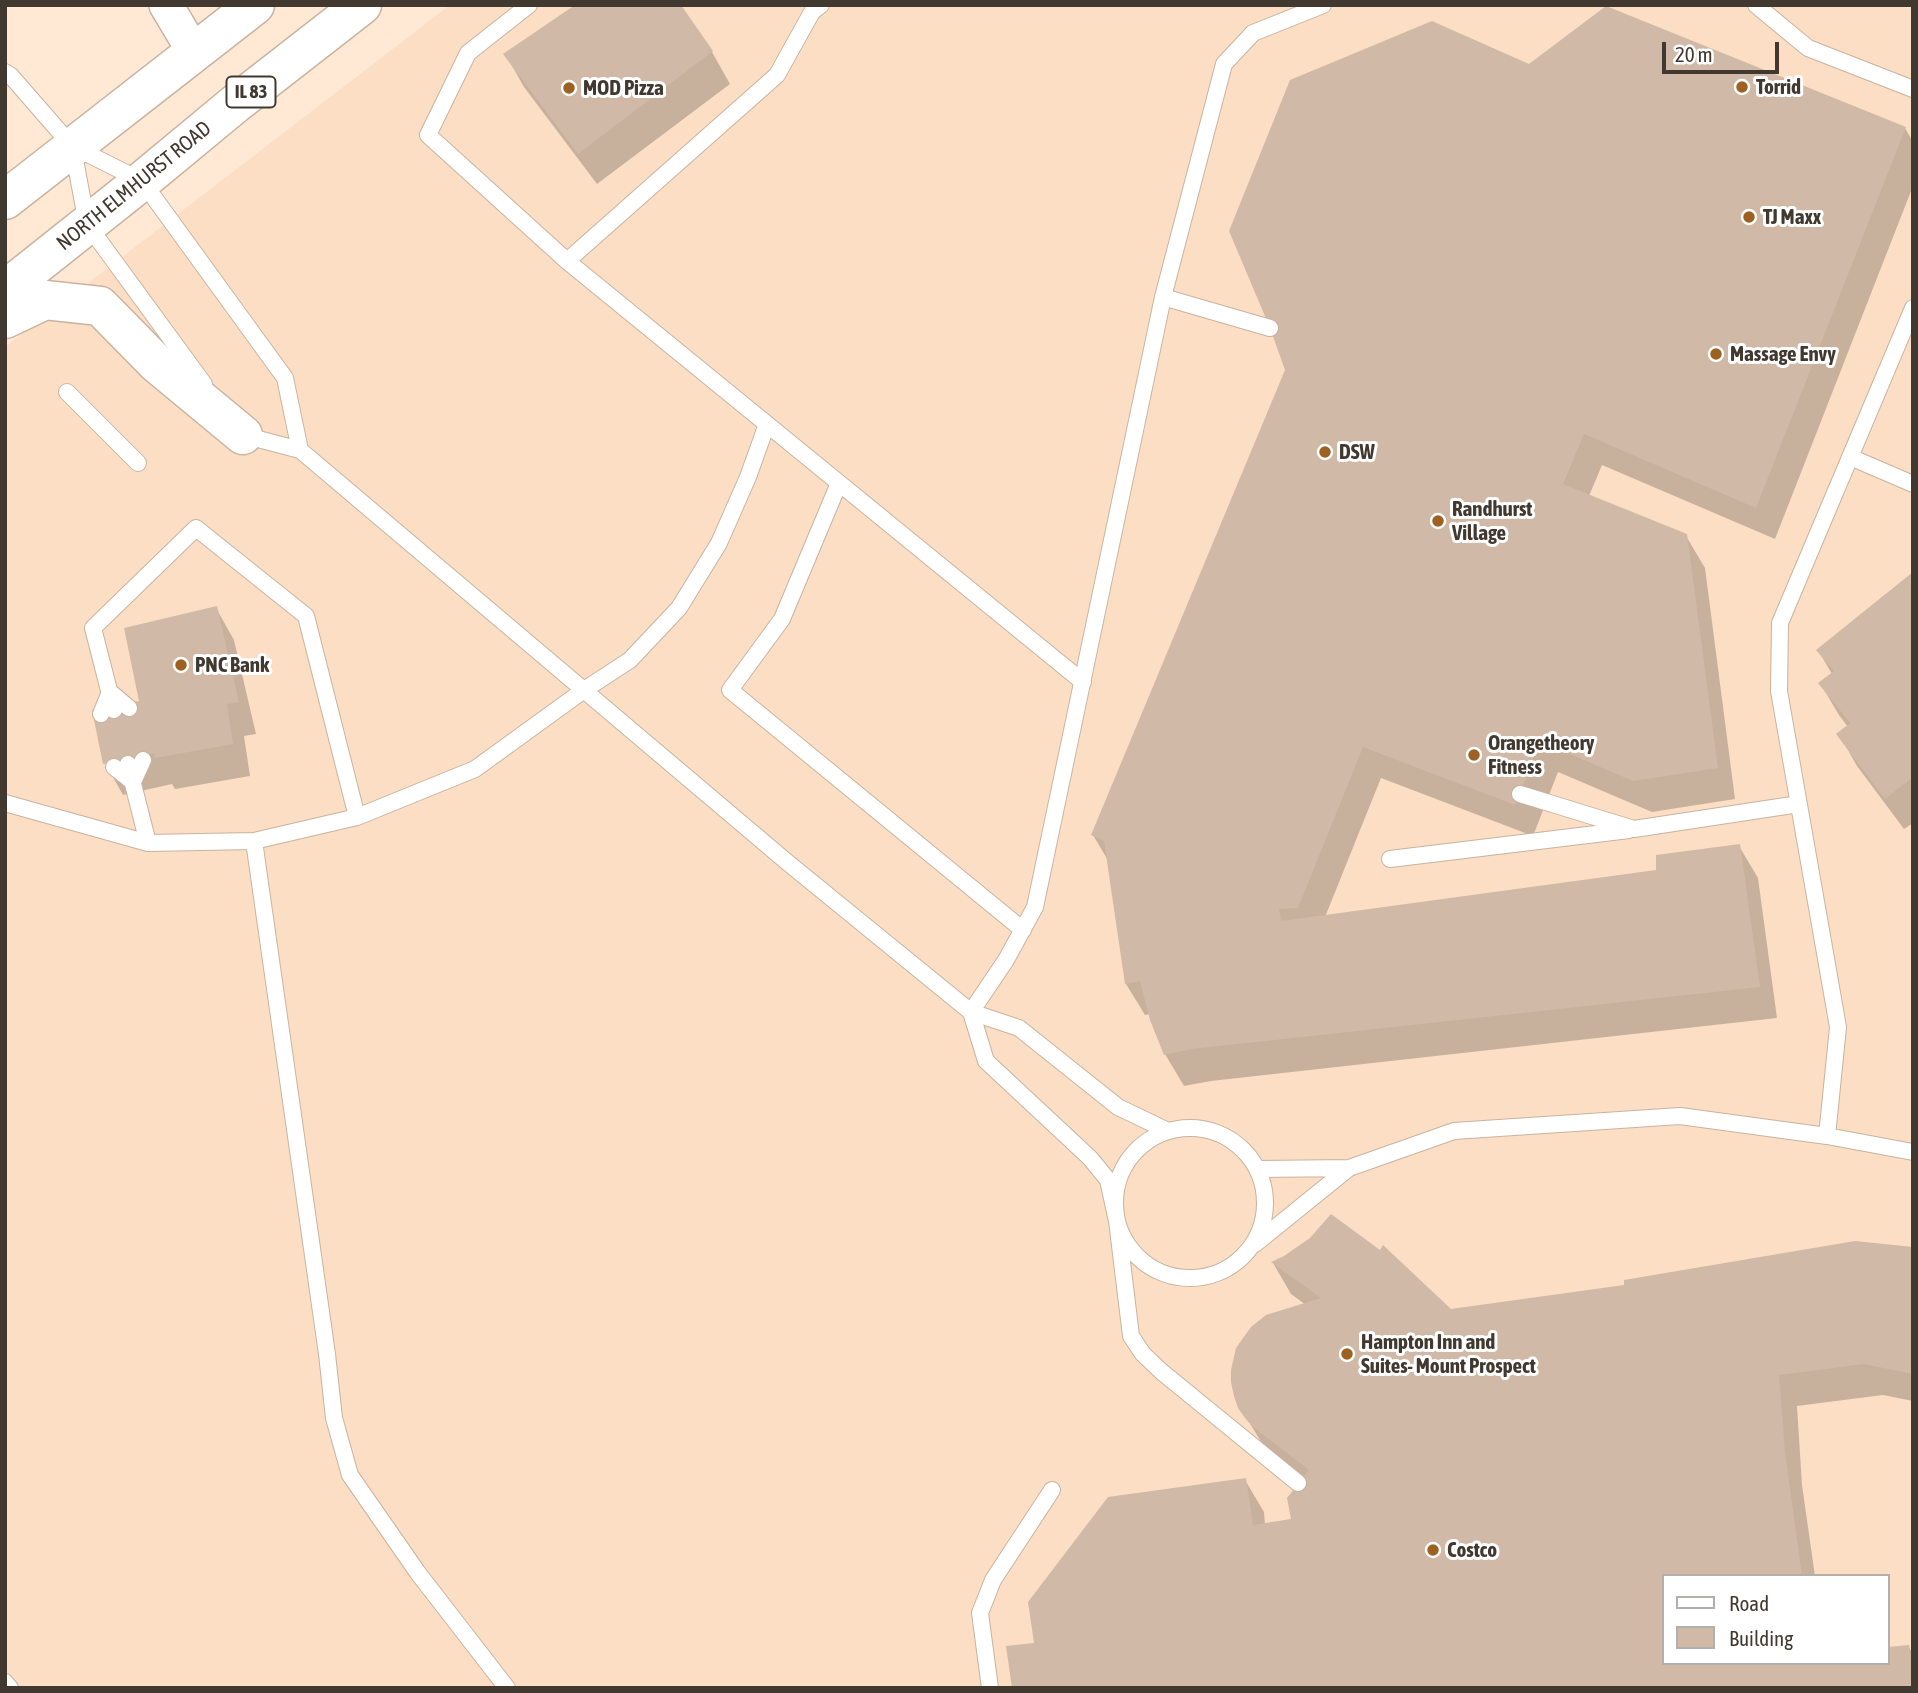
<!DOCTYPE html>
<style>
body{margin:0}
#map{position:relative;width:1918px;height:1693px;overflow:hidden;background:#ffe8d4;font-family:"Asap Condensed",sans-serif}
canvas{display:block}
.frame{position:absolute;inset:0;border:7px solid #413830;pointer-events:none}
.legend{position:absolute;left:1662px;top:1574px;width:228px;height:91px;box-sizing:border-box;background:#fff;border:2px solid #b3afac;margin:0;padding:9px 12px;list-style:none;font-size:21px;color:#413830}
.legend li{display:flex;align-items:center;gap:14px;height:35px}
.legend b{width:35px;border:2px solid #b3afac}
.scale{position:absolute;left:1662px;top:42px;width:117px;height:32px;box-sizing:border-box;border:4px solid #413830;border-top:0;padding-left:9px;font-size:21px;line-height:24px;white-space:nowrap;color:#413830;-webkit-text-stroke:5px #fff;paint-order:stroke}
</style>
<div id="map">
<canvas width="1918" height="1693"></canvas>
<div class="frame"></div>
<ul class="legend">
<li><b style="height:9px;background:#fff"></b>Road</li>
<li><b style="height:19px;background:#d0b9a6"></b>Building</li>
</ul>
<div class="scale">20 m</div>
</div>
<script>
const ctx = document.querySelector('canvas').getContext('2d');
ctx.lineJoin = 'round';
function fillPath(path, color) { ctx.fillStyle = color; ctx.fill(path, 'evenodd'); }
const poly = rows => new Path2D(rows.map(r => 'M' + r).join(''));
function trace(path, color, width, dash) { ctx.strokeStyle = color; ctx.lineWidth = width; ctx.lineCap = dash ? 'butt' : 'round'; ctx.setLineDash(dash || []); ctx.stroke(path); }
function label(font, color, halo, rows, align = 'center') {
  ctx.font = font + ' "Asap Condensed",sans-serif'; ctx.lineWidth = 6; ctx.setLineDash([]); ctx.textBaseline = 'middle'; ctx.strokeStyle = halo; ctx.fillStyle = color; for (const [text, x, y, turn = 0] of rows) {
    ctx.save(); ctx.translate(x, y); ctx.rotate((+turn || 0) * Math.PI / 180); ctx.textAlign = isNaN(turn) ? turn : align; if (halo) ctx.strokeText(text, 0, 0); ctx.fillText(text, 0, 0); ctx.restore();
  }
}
const built = poly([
 [450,5,1913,5,1913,1688,5,1688,5,347],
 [1664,1576,1888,1576,1888,1663,1664,1663]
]);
const shadow = poly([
 [679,5,712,52,730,84,597,184,524,87,506,55],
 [1529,66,1905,128,1913,142,1913,186,1775,539,1602,465,1589,496,1686,536,1705,568,1735,799,1652,812,1558,772,1533,836,1381,778,1325,917,1658,871,1739,846,1758,878,1777,1018,1211,1081,1184,1086,1165,1054,1150,1014,1145,1015,1126,984,1109,862,1093,835],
 [1913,575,1913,823,1904,829,1857,766,1839,734,1848,727,1839,715,1820,683,1832,674,1818,650],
 [216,608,234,640,256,734,244,736,250,776,175,789,172,784,123,795,105,763,141,702],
 [1913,1249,1913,1401,1883,1395,1797,1406,1802,1485,1815,1576,1664,1576,1664,1663,1888,1663,1908,1646,1913,1654,1913,1688,1036,1644,1245,1480,1264,1512,1265,1525,1293,1521,1302,1481,1266,1450,1240,1407,1306,1305,1291,1294,1273,1263,1451,1311]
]);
const building = poly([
 [575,5,681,5,713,51,578,154,503,54],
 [1606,6,1906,127,1756,508,1584,434,1563,484,1687,534,1718,768,1633,781,1540,741,1515,805,1363,747,1298,908,1279,909,1281,921,1656,870,1656,855,1740,844,1760,987,1192,1049,1164,1055,1150,1020,1140,981,1125,984,1104,841,1091,835,1285,370,1270,328,1229,231,1290,80,1432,21,1529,64],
 [1913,572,1913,777,1885,799,1836,734,1850,723,1818,683,1834,671,1816,650],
 [217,606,239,702,227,704,233,744,155,758,154,753,103,764,92,710,139,701,124,628],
 [1331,1214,1380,1250,1383,1245,1451,1309,1624,1285,1624,1280,1855,1241,1913,1247,1913,1374,1864,1364,1779,1375,1785,1452,1802,1576,1664,1576,1664,1663,1888,1663,1888,1647,1909,1645,1913,1671,1913,1688,1012,1688,1006,1646,1034,1643,1028,1602,1108,1497,1246,1478,1253,1525,1291,1519,1287,1498,1309,1470,1253,1427,1245,1418,1238,1408,1234,1396,1231,1382,1231,1370,1236,1348,1251,1327,1266,1315,1321,1298,1271,1262,1284,1256,1310,1238]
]);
const lane = poly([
 [529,5,468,53,428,135,567,261,1083,682],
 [1756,5,1808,48,1913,89],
 [5,72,11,76,72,146,142,181,285,378,300,450],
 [73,149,87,224,204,384],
 [567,261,777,75,812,12,821,5],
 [1163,297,1270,328],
 [67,392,138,463],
 [241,433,243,435,300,450,787,862,971,1012,1019,1028,1118,1107,1168,1131],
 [1850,457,1913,484],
 [839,483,782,619,730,690,1023,930],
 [114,710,93,628,196,528,306,616,357,817],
 [101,714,110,692,129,708],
 [128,764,148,843],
 [114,767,133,782,143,760],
 [1520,794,1634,829,1799,804],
 [5,803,148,843,254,841,357,817,475,769,584,690,630,660,679,608,719,543,748,477,767,424],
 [254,841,327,1354,334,1418,350,1475,418,1573,507,1688],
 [1390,859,1629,830],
 [971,1012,1006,960,1035,907,1163,297,1224,64,1253,33,1323,5],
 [971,1012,986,1061,1090,1158,1108,1180,1117,1221,1131,1336,1143,1354,1162,1372,1298,1483],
 '1115 1203a75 75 0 1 1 150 0a75 75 0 1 1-150 0Z',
 [1827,1136,1838,1027,1779,691,1780,623,1913,308],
 [1258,1169,1349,1168,1454,1131,1680,1116,1827,1136,1913,1152],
 [1255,1244,1349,1168],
 [5,1682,10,1688],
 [990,1688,980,1613,993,1580,1052,1490]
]);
const street = poly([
 [166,5,194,52]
]);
const primary = poly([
 [5,200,255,5],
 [5,290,142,181,235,104,362,5],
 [5,319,45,300,100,306,156,363,243,435]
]);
const markers = [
 [1742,87,7,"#9d6222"],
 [569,88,7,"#9d6222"],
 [1749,217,7,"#9d6222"],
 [1716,354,7,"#9d6222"],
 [1325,452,7,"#9d6222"],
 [1438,521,7,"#9d6222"],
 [181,665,7,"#9d6222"],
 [1474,755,7,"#9d6222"],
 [1347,1354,7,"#9d6222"],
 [1433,1550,7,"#9d6222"]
];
const shields = [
 [251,92,49]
];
const shieldNames = [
 ["IL 83",251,92]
];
const poiNames = [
 ["Torrid",1756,87],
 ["MOD Pizza",583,88],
 ["TJ Maxx",1763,217],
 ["Massage Envy",1730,354],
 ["DSW",1339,452],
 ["Randhurst",1452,509],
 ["Village",1452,533],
 ["PNC Bank",195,665],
 ["Orangetheory",1488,743],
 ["Fitness",1488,767],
 ["Hampton Inn and",1361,1342],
 ["Suites- Mount Prospect",1361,1366],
 ["Costco",1447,1550]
];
const streetNames = [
 ["NORTH ELMHURST ROAD",134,186,-39]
];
fillPath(built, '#fbdec4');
fillPath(shadow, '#0003');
fillPath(building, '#d0b9a6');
trace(lane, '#c9b39f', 18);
trace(street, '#c9b39f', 36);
trace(primary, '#c9b39f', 41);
trace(lane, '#fff', 16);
trace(street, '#fff', 33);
trace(primary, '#fff', 38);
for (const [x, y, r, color] of markers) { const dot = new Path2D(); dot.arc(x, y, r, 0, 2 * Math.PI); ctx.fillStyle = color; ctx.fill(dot); trace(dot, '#fff', 2.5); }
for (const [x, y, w] of shields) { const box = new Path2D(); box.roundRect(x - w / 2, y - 15.5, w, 31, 5); ctx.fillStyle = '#fff'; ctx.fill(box); trace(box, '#413830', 2); }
label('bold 19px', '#413830', null, shieldNames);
label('bold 21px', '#413830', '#fff', poiNames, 'left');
label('21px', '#413830', '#fff', streetNames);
</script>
